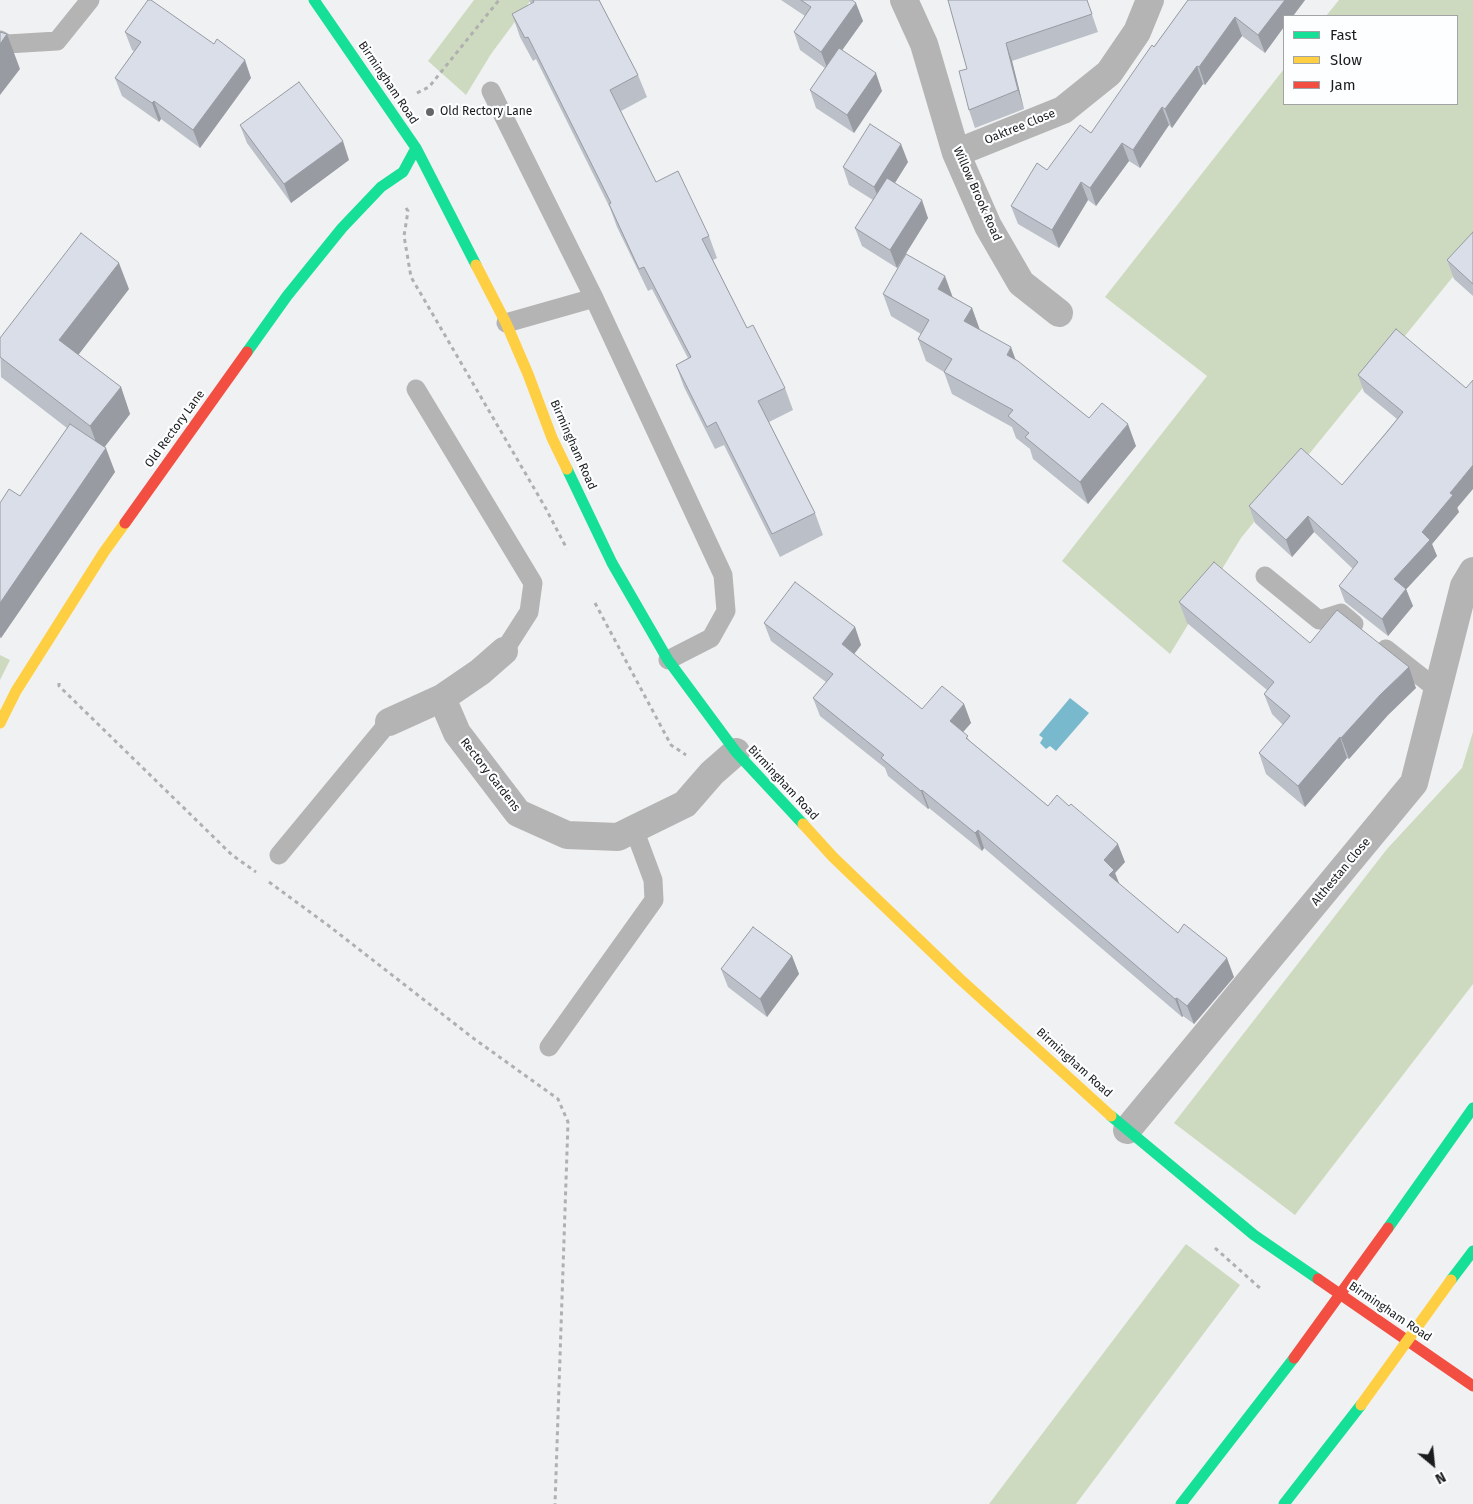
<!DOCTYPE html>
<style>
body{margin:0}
#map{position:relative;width:1473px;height:1504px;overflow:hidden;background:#f0f1f2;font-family:"Fira Sans",sans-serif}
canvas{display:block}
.legend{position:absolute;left:1283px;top:15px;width:175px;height:90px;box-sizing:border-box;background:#fdfeff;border:1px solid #a2a3a4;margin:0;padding:6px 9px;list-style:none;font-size:15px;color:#1a1b1c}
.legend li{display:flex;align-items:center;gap:10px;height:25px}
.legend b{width:25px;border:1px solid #a2a3a4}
.north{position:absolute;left:1408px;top:1439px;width:50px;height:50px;-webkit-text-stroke:4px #fdfeff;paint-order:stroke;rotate:152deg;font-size:14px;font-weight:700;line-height:20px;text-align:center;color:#1a1b1c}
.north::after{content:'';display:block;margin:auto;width:18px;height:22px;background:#1a1b1c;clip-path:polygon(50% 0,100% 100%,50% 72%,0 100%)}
</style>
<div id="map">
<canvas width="1473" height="1504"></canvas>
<ul class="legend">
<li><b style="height:6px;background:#16e098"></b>Fast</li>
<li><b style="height:6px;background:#ffcf43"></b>Slow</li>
<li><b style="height:6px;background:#f24e42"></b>Jam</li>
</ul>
<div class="north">N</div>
</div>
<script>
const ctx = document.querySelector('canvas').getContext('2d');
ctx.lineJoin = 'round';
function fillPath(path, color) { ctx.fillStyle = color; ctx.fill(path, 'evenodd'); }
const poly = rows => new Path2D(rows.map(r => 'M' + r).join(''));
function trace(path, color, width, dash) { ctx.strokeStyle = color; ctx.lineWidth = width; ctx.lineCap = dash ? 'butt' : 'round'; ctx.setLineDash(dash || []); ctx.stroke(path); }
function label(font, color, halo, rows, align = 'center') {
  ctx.font = font + ' "Fira Sans",sans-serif'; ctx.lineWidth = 4.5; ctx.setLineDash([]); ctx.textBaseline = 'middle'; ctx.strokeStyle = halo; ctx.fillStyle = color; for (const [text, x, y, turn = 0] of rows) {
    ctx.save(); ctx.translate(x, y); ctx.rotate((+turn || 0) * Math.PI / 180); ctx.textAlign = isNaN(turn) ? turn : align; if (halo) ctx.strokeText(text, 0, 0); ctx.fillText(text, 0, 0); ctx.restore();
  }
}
const green = poly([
 [474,0,531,0,491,54,466,95,428,61],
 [1339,0,1473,0,1473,252,1241,538,1170,654,1062,561,1207,376,1105,297,1284,69,1284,104,1457,104,1457,16,1326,16],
 [0,655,10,660,0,680],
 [1473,732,1473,984,1295,1215,1174,1123,1387,849,1462,768],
 [1186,1244,1240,1285,1076,1504,989,1504]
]);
const water = poly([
 [1070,698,1089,713,1056,751,1050,746,1046,749,1040,743,1043,738,1039,735]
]);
const path = poly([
 [417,93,429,87,499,0],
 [406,208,408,211,404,236,411,277,545,507,567,549],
 [595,603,671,745,686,755],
 [59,683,59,686,232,855,256,872],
 [269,882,329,926,473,1038,558,1099,568,1122,555,1504],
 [1215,1248,1261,1289]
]);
const lane = poly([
 [0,40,7,44,57,41,90,0],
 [491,91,594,298,723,575,726,611,711,638,668,660],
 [506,323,594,298],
 [416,389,533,583,529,612,504,651],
 [1265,576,1319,620,1341,613,1354,624],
 [1386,649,1438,690],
 [279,855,389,722],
 [549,1047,654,900,653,880,634,829]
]);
const street = poly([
 [904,0,924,44,956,153,988,226,1021,283,1059,313],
 [956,153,1063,110,1109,73,1137,32,1150,0],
 [442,698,480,672,504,651],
 [389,722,442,698,457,733,518,813,567,835,618,837,634,829,685,804,712,773,736,752],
 [1127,1130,1414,783,1464,586,1473,571]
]);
const fast = poly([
 [314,0,416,148,476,265],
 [247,352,287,296,342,228,381,187,403,172,416,148],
 [567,469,612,563,668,660,736,752,803,824],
 [1111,1116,1254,1235,1318,1279],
 [1388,1228,1473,1108],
 [1451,1280,1473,1251],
 [1181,1504,1294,1358],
 [1284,1504,1361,1405]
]);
const slow = poly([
 [476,265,506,323,528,374,552,438,567,469],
 [0,723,16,691,104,552,125,523],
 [803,824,833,857,960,979,1111,1116]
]);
const jam = poly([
 [125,523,247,352],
 [1318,1279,1473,1386]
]);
const slowBridge = poly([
 [1361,1405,1451,1280]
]);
const jamBridge = poly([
 [1294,1358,1388,1228]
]);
const wall = poly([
 [529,0,599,0,638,75,647,97,621,111,656,182,709,236,717,258,713,260,747,328,785,388,793,410,769,422,815,513,823,535,780,557,724,445,715,449,684,387,676,365,688,358,652,289,648,291,617,227,610,208,536,59,533,61,520,37,512,14,531,4],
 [781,0,852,0,863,21,842,50,882,91,854,133,816,108,810,90,825,68,800,50,794,32,805,16],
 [948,0,1087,0,1098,32,1012,61,1024,109,975,128,969,110,967,69],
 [1188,0,1305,0,1293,16,1284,16,1265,53,1242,36,1205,85,1203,84,1172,128,1169,125,1140,168,1129,161,1096,206,1088,200,1059,248,1018,224,1011,206,1047,170,1091,133],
 [125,32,251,78,200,148,161,119,159,122,122,96,115,78,134,51,132,50],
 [240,125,349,160,291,203,247,143],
 [908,162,895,183,928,218,897,268,862,246,855,228,873,200,849,185,843,167],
 [1473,232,1473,296,1454,279,1447,260],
 [129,289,78,355,121,387,130,414,104,447,115,472,1,638,0,638,0,503,20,496,67,428,1,377,0,338],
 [883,294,953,298,972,308,979,329,1016,360,1089,418,1136,446,1088,504,1033,459,1030,449,1016,438,1012,427,952,394,944,372,926,361,918,339,921,334,891,316],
 [1396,329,1459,512,1432,544,1437,556,1406,589,1413,606,1388,636,1345,602,1339,586,1353,569,1314,532,1292,557,1255,523,1249,506,1342,485,1397,419,1364,392,1358,375],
 [1179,602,1310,643,1416,688,1388,715,1349,759,1347,758,1305,807,1266,774,1259,753,1283,725,1272,714,1264,694,1267,690,1187,623],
 [764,623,855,627,861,645,854,654,922,709,964,704,971,723,963,732,970,741,1048,806,1125,862,1115,873,1119,884,1178,933,1234,977,1194,1024,1183,1016,1182,1017,984,848,982,851,929,808,928,809,888,776,885,768,820,716,813,698,826,682,771,641],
 [792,956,799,974,767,1017,728,987,721,969]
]);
const shadedWall = poly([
 [1285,0,1305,0,1293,16,1284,16,1284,27,1265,53,1258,35],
 [856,3,863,21,828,70,821,52],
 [1235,17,1242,36,1205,85,1199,67],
 [7,34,20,69,0,95,0,44],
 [1006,43,1012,61,1024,109,1018,90],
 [245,60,251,78,200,148,193,130],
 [1197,66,1203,84,1172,128,1165,109],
 [876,73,882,91,854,133,847,115],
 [154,101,161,119,159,122,152,103],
 [1162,107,1169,125,1140,168,1133,150],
 [343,141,349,160,291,203,284,184],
 [1122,143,1129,161,1096,206,1090,188],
 [901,144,908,162,881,205,874,187],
 [1081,182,1088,200,1059,248,1052,230],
 [922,200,928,218,897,268,890,250],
 [119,263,129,289,69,367,59,340],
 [945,276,953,298,938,289],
 [972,308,980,330,964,321],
 [1011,347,1019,369,1007,355],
 [121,387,130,414,100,453,90,426],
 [1128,424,1136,446,1088,504,1080,482],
 [106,448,115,472,1,638,0,636,0,603],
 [1473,465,1473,489,1457,508,1459,512,1432,544,1437,556,1400,596,1394,579,1422,532,1450,493],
 [1308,516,1314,532,1292,557,1286,540],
 [1406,589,1413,606,1388,636,1382,619],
 [855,627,861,645,848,662,842,644],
 [1409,667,1416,688,1388,715,1349,759,1341,738,1380,695],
 [964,704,971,723,957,739,950,721],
 [1340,737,1347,758,1305,807,1298,786],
 [922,790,929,808,928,809,921,791],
 [978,830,984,848,982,851,975,833],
 [1118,844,1125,862,1115,873,1121,888,1116,894,1104,860],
 [792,956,799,974,767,1017,760,999],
 [1227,958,1234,977,1194,1024,1187,1006],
 [1177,998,1183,1016,1182,1017,1175,999]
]);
const building = poly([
 [148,0,151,0,214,44,217,39,245,60,193,130,154,101,152,103,115,78,141,42,125,32,148,0],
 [533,0,599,0,638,75,610,90,656,182,678,171,709,236,702,239,747,328,753,325,785,388,758,401,815,513,772,534,716,422,707,427,676,365,691,357,644,267,639,269,609,204,611,203,528,37,525,38,512,14,534,2,533,0],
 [801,0,852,0,856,3,821,52,794,32,811,7,801,0],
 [948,0,1087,0,1092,14,1006,43,1018,90,969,110,959,71,967,69,948,0],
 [1188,0,1285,0,1258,35,1235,17,1199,67,1197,66,1165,109,1162,107,1133,150,1122,143,1090,188,1081,182,1052,230,1011,206,1037,163,1047,170,1080,125,1091,133,1152,45,1154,47,1188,0],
 [0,32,7,34,0,44,0,32],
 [839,48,876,73,847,115,810,90,839,48],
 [299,82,343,141,284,184,240,125,299,82],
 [870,124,901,144,874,187,843,167,870,124],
 [887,178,922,200,890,250,855,228,887,178],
 [1473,232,1473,284,1447,260,1473,232],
 [81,233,119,263,59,340,121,387,90,426,0,357,0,338,81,233],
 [906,254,945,276,938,289,972,308,964,321,1011,347,1007,355,1018,361,1089,418,1102,403,1128,424,1080,482,1025,437,1029,433,1008,416,1013,410,944,372,952,359,918,339,929,320,883,294,906,254],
 [1396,329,1466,388,1473,380,1473,465,1450,493,1453,495,1422,532,1430,540,1394,579,1406,589,1382,619,1339,586,1358,562,1308,516,1286,540,1249,506,1301,448,1342,485,1387,432,1403,412,1358,375,1396,329],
 [70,424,106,448,0,603,0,503,9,489,20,496,70,424],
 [1214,562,1310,643,1337,610,1409,667,1380,695,1341,738,1340,737,1298,786,1259,753,1290,716,1264,694,1274,682,1179,602,1214,562],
 [795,582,855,627,842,644,922,709,942,686,964,704,950,721,968,736,966,738,1048,806,1057,795,1069,806,1071,804,1118,844,1104,860,1114,870,1109,875,1178,933,1184,924,1227,958,1187,1006,1177,998,1175,999,978,830,975,833,922,790,921,791,881,758,884,755,813,698,833,674,764,623,795,582],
 [753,927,792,956,760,999,721,969,753,927]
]);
const markers = [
 [430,112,5,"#656667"]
];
const streetNames = [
 ["Birmingham Road",388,83,56],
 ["Oaktree Close",1020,127,-22],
 ["Willow Brook Road",977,194,66],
 ["Old Rectory Lane",175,429,-54],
 ["Birmingham Road",573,445,66],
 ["Rectory Gardens",490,775,52],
 ["Birmingham Road",783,783,47],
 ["Althestan Close",1341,872,-50],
 ["Birmingham Road",1074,1063,42],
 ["Birmingham Road",1390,1312,34]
];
const poiNames = [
 ["Old Rectory Lane",440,112]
];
fillPath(green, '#cddabf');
fillPath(water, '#79b9cd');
trace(path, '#b0b0b1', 3, [4, 4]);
trace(lane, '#b4b4b4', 19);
trace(street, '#b4b4b4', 28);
trace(fast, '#16e098', 11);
trace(slow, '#ffcf43', 11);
trace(jam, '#f24e42', 11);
trace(slowBridge, '#ffcf43', 11);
trace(jamBridge, '#f24e42', 11);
fillPath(wall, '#bbbfc8');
fillPath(shadedWall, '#989ba2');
fillPath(building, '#d9dee8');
trace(building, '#989ba2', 1);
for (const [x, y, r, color] of markers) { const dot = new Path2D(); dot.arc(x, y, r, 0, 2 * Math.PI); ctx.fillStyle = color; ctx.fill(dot); trace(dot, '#fdfeff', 2); }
label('12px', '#1a1b1c', '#fdfeff', streetNames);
label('12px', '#1a1b1c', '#fdfeff', poiNames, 'left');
</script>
